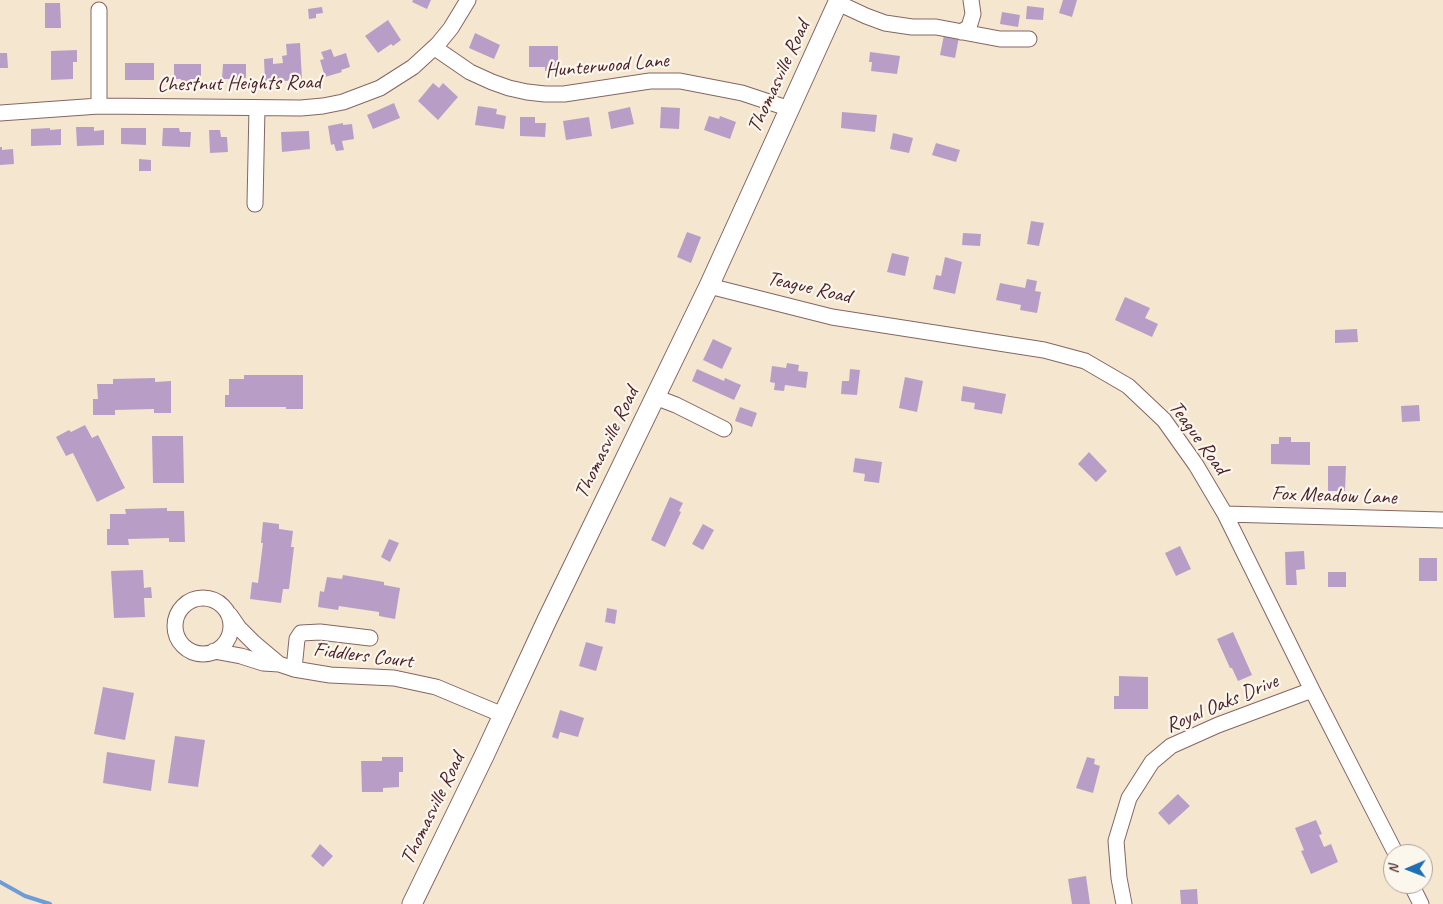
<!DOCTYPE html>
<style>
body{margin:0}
#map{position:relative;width:1443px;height:904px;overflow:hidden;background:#f5e6cf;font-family:Caveat,sans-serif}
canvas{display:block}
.north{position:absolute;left:1383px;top:844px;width:50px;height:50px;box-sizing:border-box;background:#fbf7ec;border:1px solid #b4a19f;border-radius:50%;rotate:269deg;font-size:14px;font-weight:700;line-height:20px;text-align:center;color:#4a1f2b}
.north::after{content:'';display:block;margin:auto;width:18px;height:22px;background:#1f6fb2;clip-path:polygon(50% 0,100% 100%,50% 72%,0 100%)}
</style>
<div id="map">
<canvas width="1443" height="904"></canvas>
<div class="north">N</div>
</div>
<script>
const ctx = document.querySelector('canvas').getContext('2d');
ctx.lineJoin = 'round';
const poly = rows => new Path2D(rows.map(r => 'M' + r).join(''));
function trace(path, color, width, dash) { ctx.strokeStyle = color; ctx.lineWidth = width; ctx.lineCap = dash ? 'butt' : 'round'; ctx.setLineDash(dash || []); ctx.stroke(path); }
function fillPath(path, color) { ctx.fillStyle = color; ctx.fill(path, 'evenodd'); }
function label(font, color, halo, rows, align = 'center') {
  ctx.font = font + ' Caveat,sans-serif'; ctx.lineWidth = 4.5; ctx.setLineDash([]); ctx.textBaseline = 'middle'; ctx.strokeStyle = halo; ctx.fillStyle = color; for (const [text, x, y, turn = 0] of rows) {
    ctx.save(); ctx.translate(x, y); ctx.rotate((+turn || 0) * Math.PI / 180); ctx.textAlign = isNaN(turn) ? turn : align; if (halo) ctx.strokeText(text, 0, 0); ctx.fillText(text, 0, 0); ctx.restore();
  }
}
const stream = poly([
 [0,882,25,896,50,904]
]);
const building = poly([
 [413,0,431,0,427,9,412,2],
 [1063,0,1077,0,1072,17,1059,13],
 [45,3,60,3,61,28,45,28],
 [1027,6,1044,8,1043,20,1026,19],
 [322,7,323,13,316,14,316,18,309,19,308,9],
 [1002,12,1020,15,1018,27,1000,24],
 [388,20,401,40,393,46,391,44,378,53,365,36],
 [475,33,500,45,494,59,469,48],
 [944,35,959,37,955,58,940,55],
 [300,43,302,80,265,82,264,59,273,58,273,64,283,63,282,56,287,55,286,44],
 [529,46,558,46,558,71,545,71,545,67,529,67],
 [331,49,334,57,346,53,350,67,341,70,342,72,325,77,320,60,324,59,321,52],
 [77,50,77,62,73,62,73,79,51,80,51,51],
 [870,52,900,56,897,74,871,71,872,62,869,62],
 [0,53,7,53,8,68,0,68],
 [125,63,154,63,154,80,125,80],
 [174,64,201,64,201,79,190,79,190,83,181,83,181,79,174,79],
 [223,64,246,64,246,78,239,78,239,83,231,83,231,79,222,79],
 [433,83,439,88,443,83,458,97,438,120,418,101],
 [394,103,400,118,373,129,367,115],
 [478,106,497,109,496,114,506,116,504,129,475,125],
 [630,107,634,124,611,129,608,112],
 [661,107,680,108,679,129,660,128],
 [842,112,877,115,875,132,841,128],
 [709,116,719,119,720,116,736,122,730,139,704,130],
 [520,117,535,117,535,123,546,123,545,137,520,136],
 [589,117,592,136,566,140,563,121],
 [343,123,343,125,352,124,354,139,342,141,344,150,336,151,334,144,331,145,328,126],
 [76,127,94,127,94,131,104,130,104,145,77,146],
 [50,128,50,130,61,129,61,145,31,146,31,129],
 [121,128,146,128,146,145,121,144],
 [163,128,179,128,180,132,191,132,190,147,162,146],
 [209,130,220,130,221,137,227,137,228,152,210,153],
 [309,131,310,149,282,152,281,132],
 [893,133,913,138,909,153,890,149],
 [936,143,960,150,956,162,932,155],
 [0,147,2,147,2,150,13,149,14,164,0,165],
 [139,159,151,160,151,171,139,171],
 [1031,221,1044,223,1039,246,1027,244],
 [687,232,701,237,691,263,677,257],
 [963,233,981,234,980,246,962,245],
 [892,253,909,257,905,276,887,272],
 [945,257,962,262,955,294,933,289,936,275,941,276],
 [1027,279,1037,281,1035,291,1041,292,1037,313,1020,310,1021,305,996,300,1000,283,1025,288],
 [1125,297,1150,308,1145,318,1158,324,1152,337,1115,320],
 [1357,329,1358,342,1335,343,1335,330],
 [713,339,732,348,722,369,703,360],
 [787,363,799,365,798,371,808,372,806,388,785,385,784,391,774,390,775,383,770,382,772,366,786,368],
 [697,369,724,381,725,378,741,385,734,400,692,381],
 [850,369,860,370,857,395,841,394,842,381,849,381],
 [244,375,303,375,303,409,286,409,286,407,225,407,225,395,229,395,229,379,244,379],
 [905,377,923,381,917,412,899,408],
 [155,378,155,382,171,381,171,413,154,413,154,409,115,410,115,415,93,415,93,399,98,399,97,384,113,384,113,379],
 [963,386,1006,394,1002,414,974,409,975,403,961,401],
 [1419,405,1420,421,1402,422,1401,406],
 [740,407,757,413,752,427,735,421],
 [85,425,92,438,98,435,125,488,97,502,73,453,66,456,56,437,69,430,71,432],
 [152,436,183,436,184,483,153,483],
 [1279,437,1291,437,1291,442,1310,442,1310,465,1271,464,1271,444,1279,444],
 [1089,452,1107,471,1096,482,1078,464],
 [855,458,882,462,879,483,864,481,865,474,853,472],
 [1328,466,1346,466,1345,491,1328,491],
 [670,497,683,503,679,511,681,512,665,547,651,540],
 [167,508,167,511,184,511,185,542,169,542,169,538,128,539,129,545,107,545,107,529,110,529,110,514,126,514,125,509],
 [263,522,279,524,279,529,293,531,291,547,294,547,289,589,283,589,281,603,250,599,252,582,258,583,263,543,261,543],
 [703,524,714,530,703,550,692,544],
 [389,539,399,543,390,562,381,557],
 [1180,546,1191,569,1176,576,1165,553],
 [1304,551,1305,569,1296,570,1297,585,1286,585,1285,552],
 [1419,558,1437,558,1437,581,1419,581],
 [143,570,144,588,151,587,152,598,144,598,145,617,114,618,111,571],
 [1328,572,1346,572,1346,587,1328,587],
 [343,575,384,582,384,585,400,588,395,619,379,616,379,612,339,606,338,610,318,607,320,591,324,592,327,577,342,579],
 [607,608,617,610,615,624,605,622],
 [1233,632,1252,675,1238,681,1232,668,1230,668,1217,639],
 [586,642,603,647,596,671,579,666],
 [1119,676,1148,677,1148,709,1114,709,1114,696,1119,696],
 [103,687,134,693,125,740,94,734],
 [560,710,584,718,578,737,560,732,558,739,552,737],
 [175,736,205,740,198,787,168,783],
 [107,752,155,760,151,791,103,783],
 [382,757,403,757,403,772,399,772,399,787,383,788,383,792,362,792,361,761,382,761],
 [1087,757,1095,759,1094,764,1100,766,1093,793,1076,788],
 [1178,794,1190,806,1169,825,1158,813],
 [1316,820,1322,834,1319,835,1324,847,1331,844,1338,862,1311,874,1301,851,1304,850,1295,828],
 [320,844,333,856,323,867,311,856],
 [1086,876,1090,904,1072,904,1068,879],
 [1197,889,1198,904,1181,904,1180,890]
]);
const minor = poly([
 [838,3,866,16,885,23,912,27,936,27,1000,39,1029,39],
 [99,10,99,106],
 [961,32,969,27,973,14,971,0],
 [435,48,470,72,492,82,509,88,527,92,545,94,564,94,650,81,680,81,742,93,790,109],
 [0,113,99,106,301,108,323,106,343,102,380,88,413,67,438,44,451,28,468,0],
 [255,204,257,108],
 [709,286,832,317,1044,350,1085,361,1128,386,1164,420,1196,465,1225,514,1312,690,1396,854],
 [655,397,676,405,724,429],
 [1225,514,1443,520],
 '175 626a28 28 0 1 1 56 0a28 28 0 1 1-56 0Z',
 [230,615,239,628,254,643,279,664],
 [214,651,241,656,263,663,279,664,294,669,330,675,394,678,436,687,503,715],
 [294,669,297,639,301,633,320,632,370,638],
 [1411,884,1421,904],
 [1124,904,1119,878,1116,841,1129,798,1152,762,1171,746,1218,725,1312,690]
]);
const major = poly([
 [412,904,484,756,547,620,709,286,839,0]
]);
const streetNames = [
 ["Hunterwood Lane",607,66,-5],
 ["Thomasville Road",779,77,-65],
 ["Chestnut Heights Road",239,84,-1],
 ["Teague Road",809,288,13],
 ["Teague Road",1198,438,54],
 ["Thomasville Road",607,443,-64],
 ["Fox Meadow Lane",1334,496,2],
 ["Fiddlers Court",363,656,7],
 ["Royal Oaks Drive",1222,704,-23],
 ["Thomasville Road",433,809,-64]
];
trace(stream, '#6d9cd6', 4);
fillPath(building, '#b89ec7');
trace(minor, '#866564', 17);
trace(major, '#866564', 21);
trace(minor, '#fff', 15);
trace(major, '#fff', 19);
label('21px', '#4a1f2b', '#fbf7ec', streetNames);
</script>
